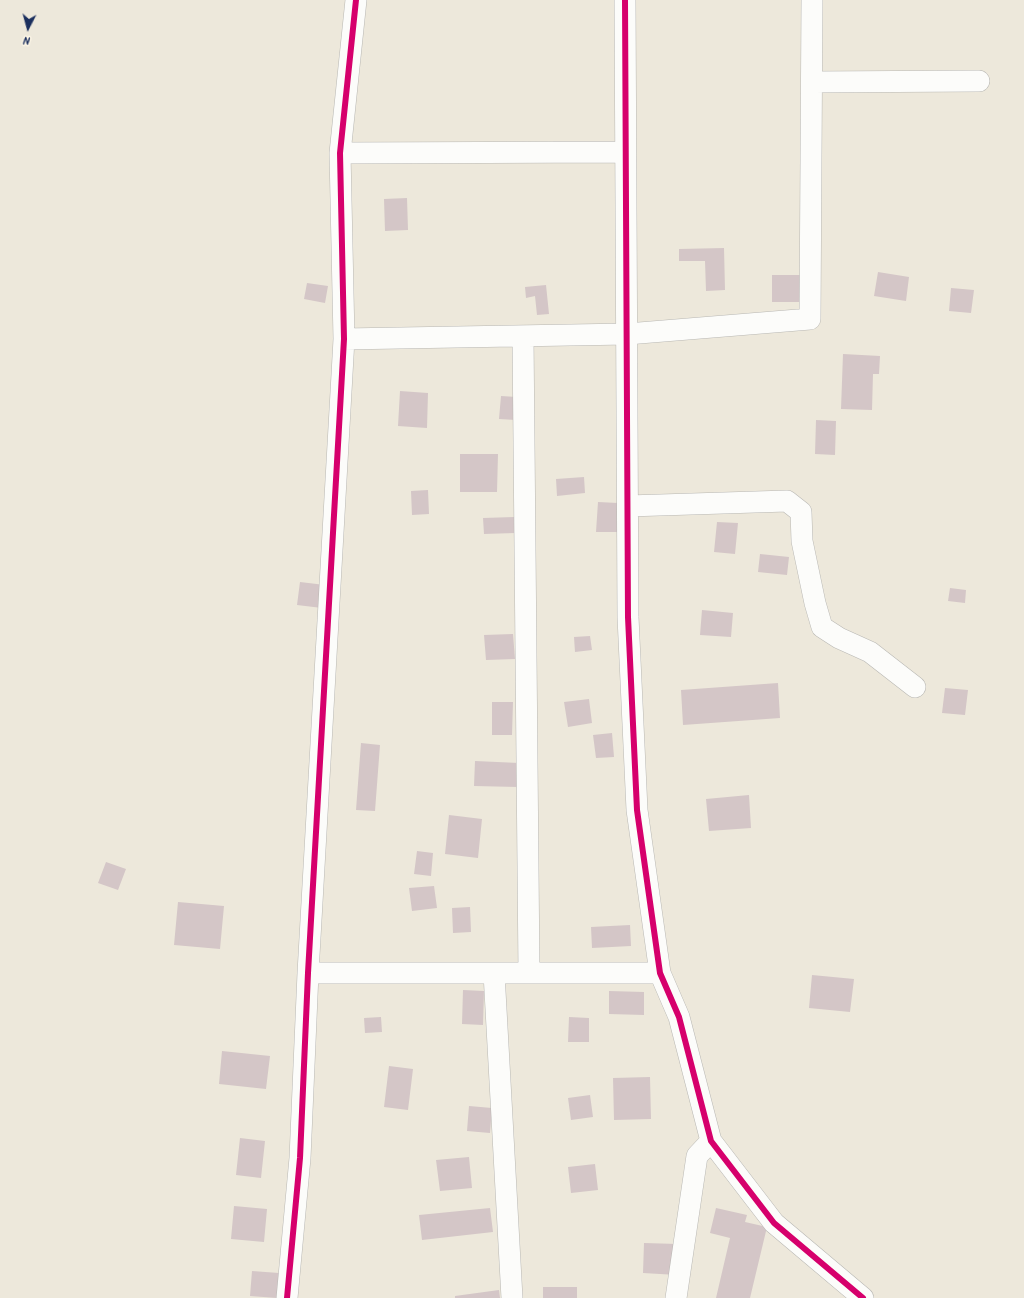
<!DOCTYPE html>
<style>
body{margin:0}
#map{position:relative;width:1024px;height:1298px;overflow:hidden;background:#ede8db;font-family:Kalam,sans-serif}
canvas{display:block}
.north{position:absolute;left:8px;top:8px;width:40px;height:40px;-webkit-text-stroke:3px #fcf5e5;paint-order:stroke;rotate:186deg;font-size:11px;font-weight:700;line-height:16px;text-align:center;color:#1b2f5e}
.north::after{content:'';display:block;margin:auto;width:14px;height:18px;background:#1b2f5e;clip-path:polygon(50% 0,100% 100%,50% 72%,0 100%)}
</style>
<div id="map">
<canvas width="1024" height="1298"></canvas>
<div class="north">N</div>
</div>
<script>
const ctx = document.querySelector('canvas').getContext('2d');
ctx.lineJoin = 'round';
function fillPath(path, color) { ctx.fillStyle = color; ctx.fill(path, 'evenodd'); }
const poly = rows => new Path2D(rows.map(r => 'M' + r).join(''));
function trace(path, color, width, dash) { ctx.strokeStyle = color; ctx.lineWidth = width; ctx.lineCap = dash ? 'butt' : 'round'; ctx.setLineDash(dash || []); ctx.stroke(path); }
const building = poly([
 [407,198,408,230,385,231,384,199],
 [724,248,725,290,706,291,705,261,679,261,679,249],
 [878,272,909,277,906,301,874,296],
 [772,275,804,275,804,302,772,302],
 [307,283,328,286,325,303,304,299],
 [546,285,549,314,537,315,535,296,526,298,525,287],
 [951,288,974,290,971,313,949,311],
 [843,354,880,356,879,374,873,374,872,410,841,409],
 [400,391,428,393,427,428,398,426],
 [501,396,517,397,516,420,499,419],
 [816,420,836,421,835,455,815,454],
 [460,454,498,454,497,492,460,492],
 [584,477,585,493,557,496,556,479],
 [428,490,429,514,412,515,411,491],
 [598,502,618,503,617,532,596,532],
 [514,517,515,533,484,534,483,518],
 [717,522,738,523,735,554,714,552],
 [760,554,789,557,787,575,758,572],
 [300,582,325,585,322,608,297,605],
 [950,588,966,590,965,603,948,601],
 [702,610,733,613,731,637,700,635],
 [513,634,515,659,486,660,484,635],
 [590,636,592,650,575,652,574,637],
 [778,683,780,718,683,725,681,690],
 [945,688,968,690,965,715,942,713],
 [589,699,592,723,568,727,564,702],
 [492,702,513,702,512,735,492,735],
 [612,733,614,757,596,758,593,735],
 [361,743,380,745,375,811,356,810],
 [475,761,519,763,518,787,474,786],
 [749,795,751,828,709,831,706,799],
 [449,815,482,819,478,858,445,854],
 [417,851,433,853,431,876,414,874],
 [106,862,126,869,118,890,98,883],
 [434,886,437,908,412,911,409,888],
 [178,902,224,906,220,949,174,945],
 [470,907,471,932,453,933,452,908],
 [630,925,631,946,592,948,591,927],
 [812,975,854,979,850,1012,809,1008],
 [463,990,484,991,483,1025,462,1024],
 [609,991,644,992,644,1015,609,1014],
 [381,1017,382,1032,365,1033,364,1018],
 [569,1017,589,1018,589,1042,568,1042],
 [222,1051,270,1056,266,1089,219,1084],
 [389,1066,413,1069,408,1110,384,1107],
 [650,1077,651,1119,614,1120,613,1078],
 [590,1095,593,1117,571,1120,568,1098],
 [469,1106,492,1108,490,1133,467,1131],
 [240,1138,265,1141,261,1178,236,1175],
 [469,1157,472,1188,440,1191,436,1160],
 [595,1164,598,1190,571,1193,568,1167],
 [234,1206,267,1209,264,1242,231,1239],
 [490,1208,493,1232,422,1240,419,1215],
 [716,1208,747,1215,745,1222,767,1227,750,1298,716,1298,730,1238,710,1233],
 [644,1243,678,1244,677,1275,643,1273],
 [252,1271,279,1273,277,1298,250,1296],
 [543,1287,577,1287,577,1298,543,1298],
 [499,1290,500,1298,455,1298,455,1296]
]);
const street = poly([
 [625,0,628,617,637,810,660,973,679,1017,711,1141,774,1223,863,1298],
 [812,82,979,81],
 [340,153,625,152],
 [523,336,529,973],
 [344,339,627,334,810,319,812,0],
 [628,506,787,501,801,512,802,541,815,603,822,627,839,638,870,652,915,687],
 [308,973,660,973],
 [494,973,512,1298],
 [287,1298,300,1158,308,973,344,339,340,153,356,0],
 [676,1298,697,1156,711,1141]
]);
const cycleway = poly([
 [625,0,628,617,637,810,660,973,679,1017,711,1141,774,1223,863,1298],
 [287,1298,300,1158,308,973,344,339,340,153,356,0]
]);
fillPath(building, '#d4c6c7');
trace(street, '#b8b7b3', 22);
trace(street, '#fcfcfa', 21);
trace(cycleway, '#d6006c', 6);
</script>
